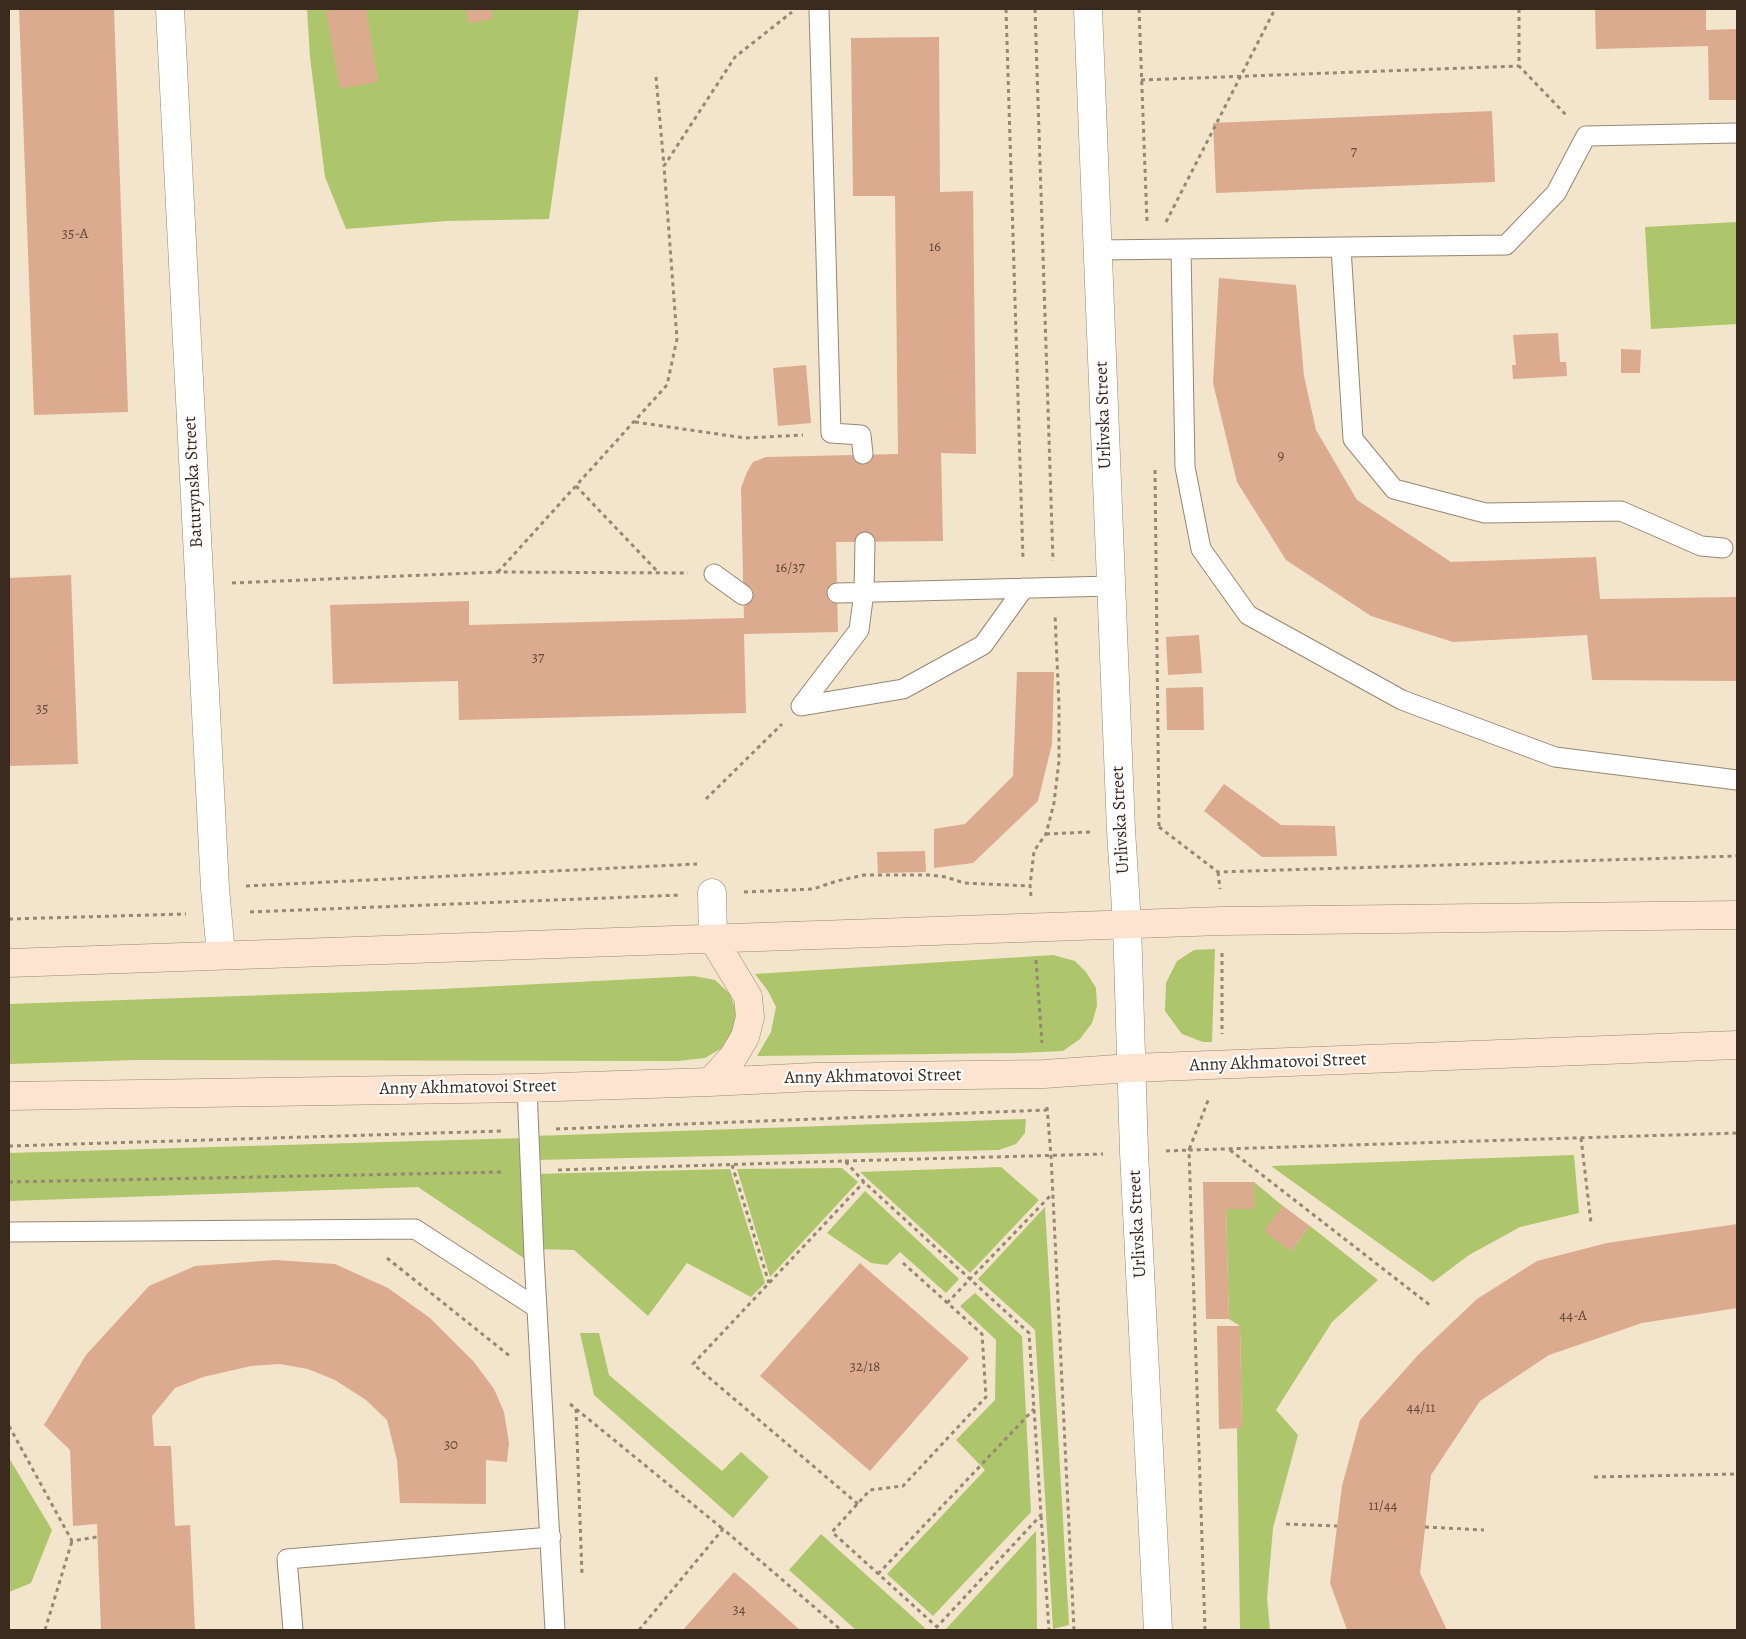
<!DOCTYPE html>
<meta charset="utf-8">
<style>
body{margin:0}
#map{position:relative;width:1746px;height:1639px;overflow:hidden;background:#f2e5cb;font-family:Alegreya,serif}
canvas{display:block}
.frame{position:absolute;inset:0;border:10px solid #3b2a1e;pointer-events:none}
</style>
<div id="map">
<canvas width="1746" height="1639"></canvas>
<div class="frame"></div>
</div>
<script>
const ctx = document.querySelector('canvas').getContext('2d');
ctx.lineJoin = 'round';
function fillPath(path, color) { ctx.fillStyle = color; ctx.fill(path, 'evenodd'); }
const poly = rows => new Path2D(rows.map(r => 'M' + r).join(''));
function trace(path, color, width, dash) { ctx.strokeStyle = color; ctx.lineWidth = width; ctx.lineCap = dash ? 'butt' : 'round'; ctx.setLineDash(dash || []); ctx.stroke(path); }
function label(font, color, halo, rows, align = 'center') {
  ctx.font = font + ' Alegreya,serif'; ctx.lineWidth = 4.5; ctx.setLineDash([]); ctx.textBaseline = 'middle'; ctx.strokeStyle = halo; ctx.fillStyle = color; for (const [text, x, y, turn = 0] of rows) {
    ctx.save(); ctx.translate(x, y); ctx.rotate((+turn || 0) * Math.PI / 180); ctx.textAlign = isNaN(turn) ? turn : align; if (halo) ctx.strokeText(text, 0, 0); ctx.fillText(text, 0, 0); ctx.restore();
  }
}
const green = poly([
 [307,9,579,9,549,219,446,221,346,229,325,177,310,57],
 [1737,222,1737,324,1651,329,1645,227],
 [1215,949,1212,1042,1203,1042,1182,1034,1165,1011,1166,983,1177,961,1194,950],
 [1053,955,1075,961,1086,972,1096,988,1097,1006,1092,1023,1080,1039,1063,1051,1018,1053,757,1056,771,1032,776,1007,768,991,755,974],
 [694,976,715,980,730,994,736,1011,733,1031,722,1048,705,1058,678,1061,136,1060,9,1064,9,1004,441,989],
 [1026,1119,1025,1133,1016,1144,999,1150,535,1160,534,1136],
 [524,1138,531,1263,418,1187,9,1201,9,1153],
 [1574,1155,1579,1213,1520,1227,1469,1255,1433,1282,1271,1166],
 [1001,1167,1039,1200,970,1273,860,1172],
 [842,1168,858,1182,770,1277,737,1169],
 [730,1169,765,1283,751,1297,687,1263,648,1316,574,1250,537,1249,534,1174],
 [1254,1182,1283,1206,1265,1231,1291,1251,1310,1226,1378,1280,1332,1322,1276,1410,1298,1435,1273,1528,1267,1598,1270,1630,1240,1630,1237,1428,1242,1428,1240,1326,1229,1319,1226,1209,1254,1209],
 [865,1191,959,1279,946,1293,900,1252,887,1265,871,1263,827,1233],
 [1045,1207,1069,1625,1053,1629,1035,1330,978,1279],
 [975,1293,1022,1336,1031,1512,933,1616,887,1574,985,1470,956,1440,995,1400,996,1340,960,1306],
 [580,1333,599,1333,609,1375,722,1471,741,1452,769,1477,733,1518,594,1395],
 [9,1458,52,1530,31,1583,9,1592],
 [1036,1531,1037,1630,945,1630],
 [821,1534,925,1628,923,1630,856,1630,789,1570]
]);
const building = poly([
 [19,9,114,9,128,412,34,415],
 [337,9,366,9,378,82,340,88,326,11],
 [466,9,491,9,493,19,468,23],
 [1595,9,1706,9,1706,30,1737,29,1737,100,1709,100,1708,46,1596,49],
 [939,37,940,192,973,191,976,454,941,453,943,541,836,542,838,632,744,634,746,713,459,720,458,681,333,684,330,605,469,601,469,625,744,618,741,488,747,472,753,462,766,457,898,454,895,196,853,196,851,38],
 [1492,111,1495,182,1216,193,1213,123],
 [1219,278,1296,285,1304,376,1316,430,1357,500,1451,562,1596,557,1600,599,1737,597,1737,681,1592,680,1587,635,1453,642,1371,616,1286,560,1237,482,1213,383],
 [1558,333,1560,362,1566,362,1567,376,1513,379,1512,365,1516,365,1513,335],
 [1621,349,1641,350,1640,373,1621,373],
 [806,365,811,423,778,426,773,368],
 [71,575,78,764,9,766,9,578],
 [1199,635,1202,673,1168,675,1166,637],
 [1017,672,1054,672,1052,744,1038,801,973,863,934,868,934,829,965,824,1013,776],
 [1203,687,1204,730,1167,730,1166,688],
 [1224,784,1281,825,1335,826,1337,856,1262,857,1204,811],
 [925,851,926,872,878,873,877,852],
 [1203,1182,1254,1182,1254,1209,1226,1209,1229,1319,1206,1319],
 [1283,1206,1310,1226,1291,1251,1264,1231],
 [1737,1224,1737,1308,1642,1323,1549,1355,1480,1401,1431,1475,1420,1573,1447,1630,1347,1630,1330,1583,1342,1486,1360,1420,1419,1354,1477,1299,1537,1261,1607,1243],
 [275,1260,335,1264,388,1288,430,1318,474,1362,494,1389,504,1412,509,1443,507,1462,486,1460,486,1504,400,1503,397,1460,387,1420,366,1400,335,1380,308,1369,280,1364,251,1366,203,1377,175,1388,152,1416,154,1446,171,1446,175,1526,190,1525,195,1630,101,1630,97,1524,73,1526,70,1450,44,1425,86,1355,149,1286,195,1266],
 [860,1263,969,1358,870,1471,760,1376],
 [1217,1326,1240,1326,1242,1428,1219,1429],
 [734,1572,754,1589,800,1630,683,1630]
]);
const path = poly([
 [1006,9,1023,560],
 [1035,9,1053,561],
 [1139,9,1147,222],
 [1519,9,1519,66,1567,116],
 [656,77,664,166],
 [1141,80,1519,66],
 [1166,222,1275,9],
 [635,422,745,438,803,435],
 [1155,470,1159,827],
 [576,486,657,571],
 [498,572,667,385,677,339,664,166,735,57,792,12],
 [232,583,498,572,688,573],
 [706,799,782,724],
 [1159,827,1218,872,1737,856],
 [1046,834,1090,832],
 [1218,872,1220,889],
 [246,886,697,864],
 [744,892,813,889,837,881,864,875,930,875,946,877,964,883,1030,886],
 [1031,896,1030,886,1034,851,1046,834,1054,803,1059,761,1059,706,1055,615],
 [250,912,681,895],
 [9,919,186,914],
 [1222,953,1222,1034],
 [1036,960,1042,1043],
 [1047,1107,1051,1156,1074,1630],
 [556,1129,1047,1110],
 [1581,1138,1591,1223],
 [9,1146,502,1131],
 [1230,1150,1431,1306],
 [1166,1151,1189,1150,1209,1098],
 [845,1161,1103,1154],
 [732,1165,769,1283],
 [558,1170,845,1161,864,1182,1029,1333,1041,1515,934,1630],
 [9,1182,504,1172],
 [387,1258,511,1357],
 [903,1263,982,1334,986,1397,903,1486,870,1490,832,1532,937,1627],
 [947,1303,1052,1194],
 [570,1404,723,1529],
 [576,1409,582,1575],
 [9,1426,72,1541,97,1537],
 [1594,1477,1737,1474],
 [858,1504,693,1364,864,1182],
 [1041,1516,1049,1630],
 [1286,1524,1337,1526],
 [1425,1527,1484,1530],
 [878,1574,1034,1409],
 [45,1630,72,1541],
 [639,1630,723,1529,841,1630],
 [1205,1630,1189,1150,1737,1133]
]);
const lane = poly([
 [819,9,831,433,861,435,863,454],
 [1341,248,1353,439,1394,489,1485,513,1621,511,1701,546,1723,548],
 [1181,249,1185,467,1201,549,1248,615,1402,700,1555,757,1737,780],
 [1098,250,1506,245,1556,193,1586,136,1737,133],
 [714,574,743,595],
 [837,593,1111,586],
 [801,706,903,689,983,645,1024,588],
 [801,706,859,630,864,592,865,542],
 [527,1088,534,1256,555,1630],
 [9,1232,415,1229,537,1308],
 [293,1630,287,1559,551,1537]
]);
const street = poly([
 [170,9,215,888,221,955],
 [1088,9,1121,830,1127,924,1134,1152,1158,1630],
 [712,893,713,939]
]);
const secondary = poly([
 [9,963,1222,921,1737,915],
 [710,1082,733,1057,745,1037,750,1017,748,997,713,939],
 [9,1096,527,1088,710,1082,815,1077,1044,1074,1131,1068,1737,1045]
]);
const numberNames = [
 ["7",1354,152],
 ["35-А",75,234],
 ["16",935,247],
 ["9",1281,456],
 ["16/37",790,568],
 ["37",538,658],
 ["35",42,709],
 ["44-А",1573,1316],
 ["32/18",865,1367],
 ["44/11",1421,1408],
 ["30",451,1445],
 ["11/44",1383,1506],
 ["34",739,1610]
];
const streetNames = [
 ["Urlivska Street",1104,415,-92],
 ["Baturynska Street",194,482,-93],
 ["Urlivska Street",1121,820,-93],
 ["Anny Akhmatovoi Street",1278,1063,-2],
 ["Anny Akhmatovoi Street",873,1077,-1],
 ["Anny Akhmatovoi Street",468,1088,-1],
 ["Urlivska Street",1138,1224,-93]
];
fillPath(green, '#adc56b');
fillPath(building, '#dcaa8e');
trace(lane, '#968874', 21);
trace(street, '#968874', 29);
trace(secondary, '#968874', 29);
trace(path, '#968874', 3, [4, 4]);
trace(lane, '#fff', 19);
trace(street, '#fff', 28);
trace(secondary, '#fde4d1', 28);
label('15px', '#634a3a', null, numberNames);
label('18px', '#3b2a1e', '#fff', streetNames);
</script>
